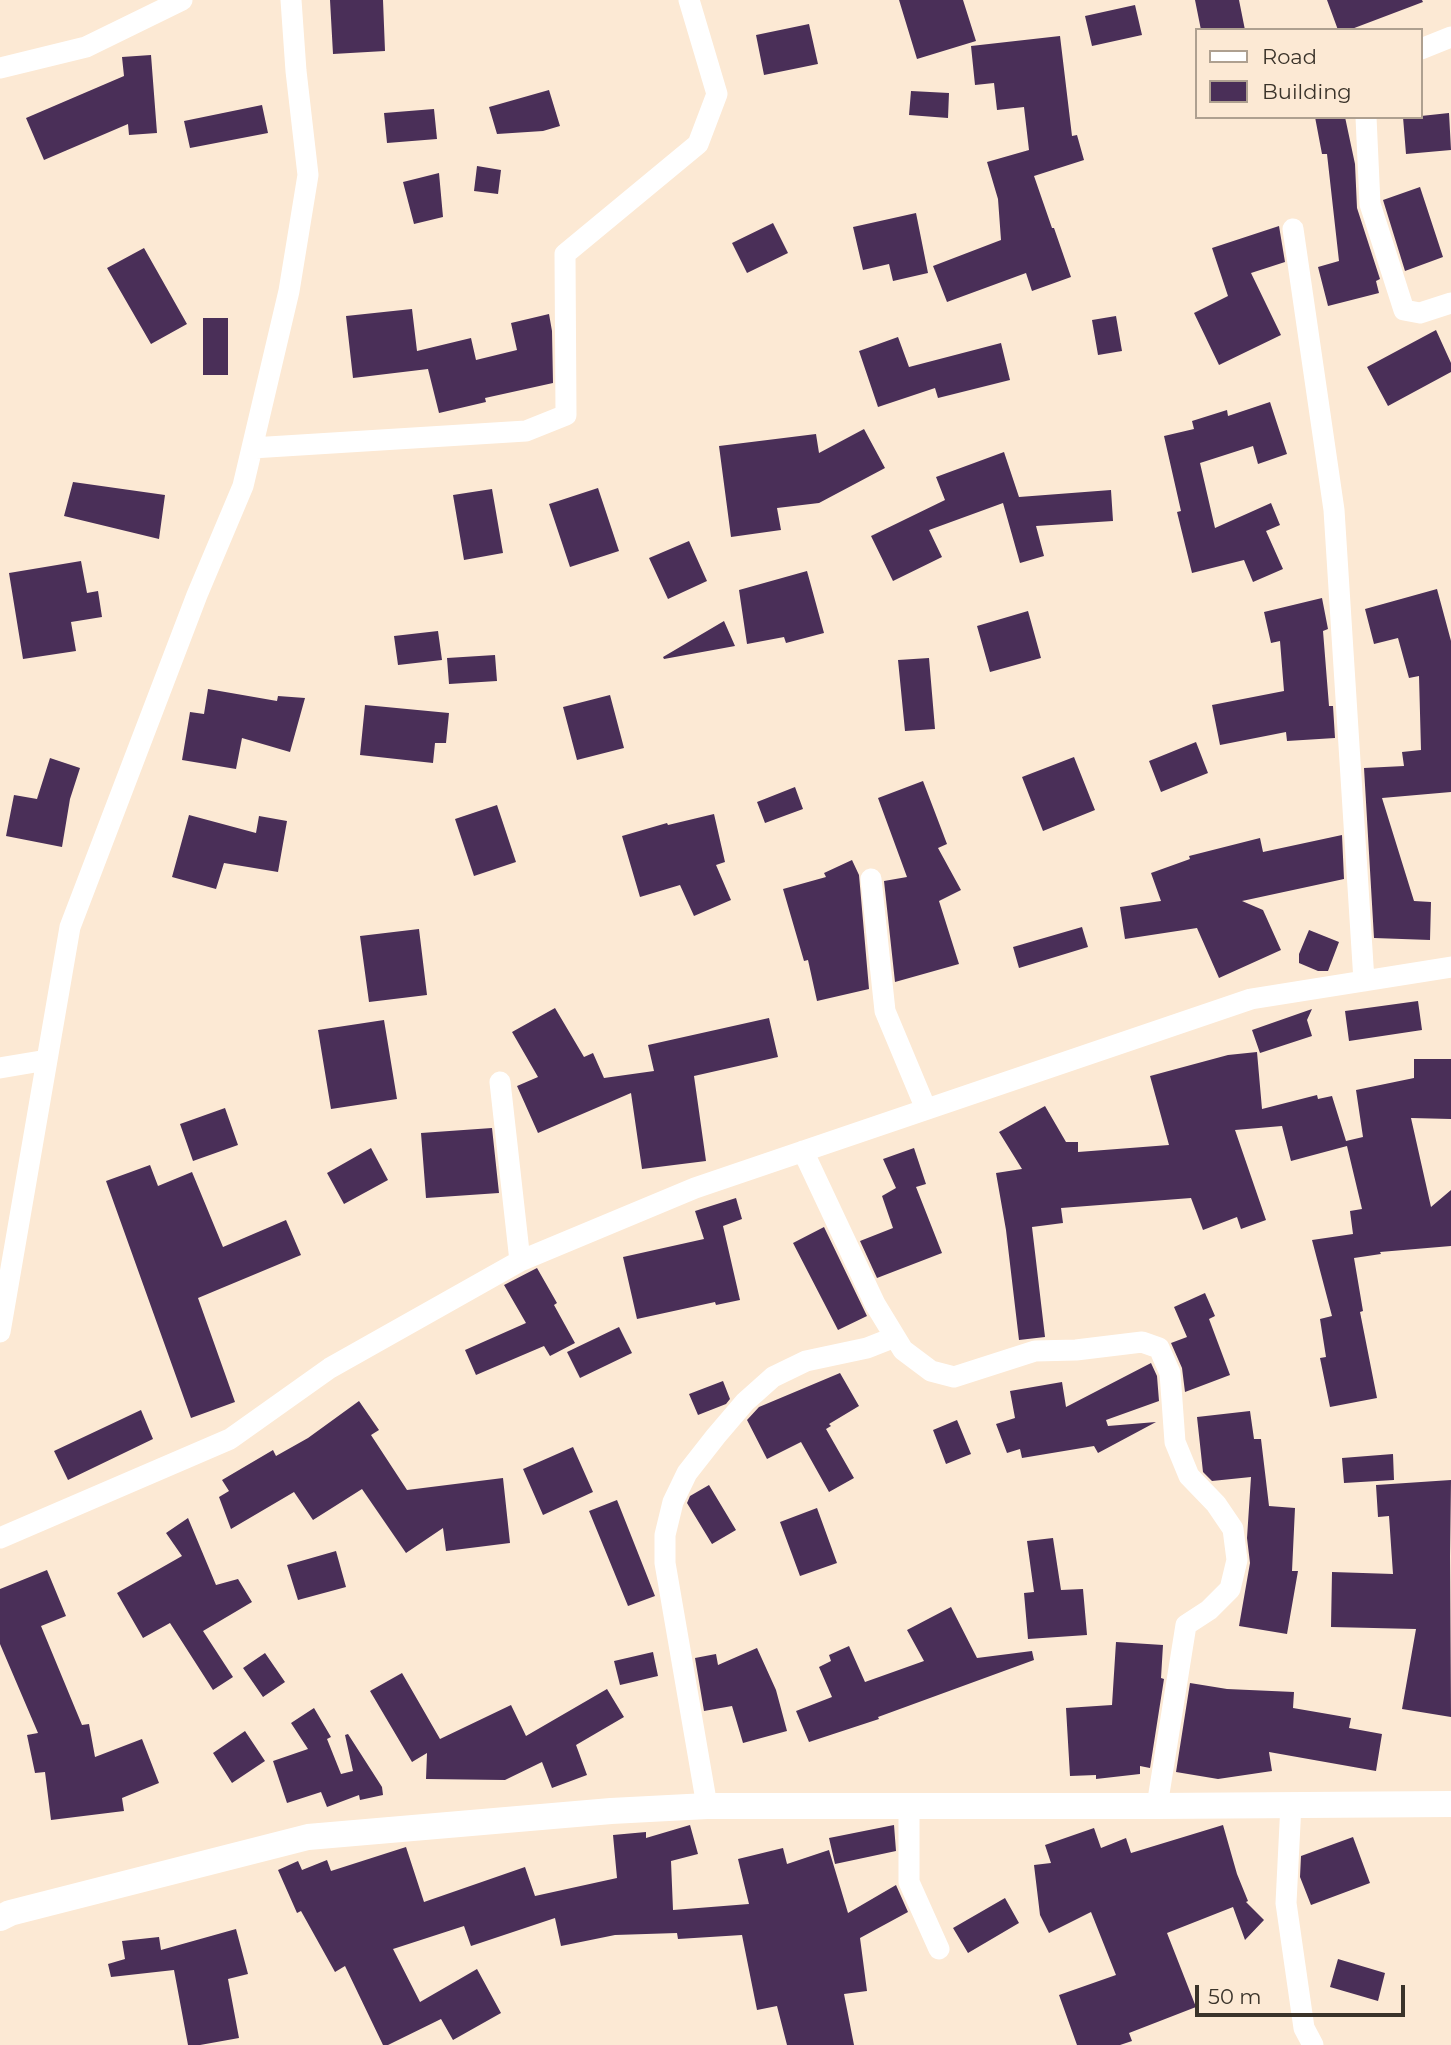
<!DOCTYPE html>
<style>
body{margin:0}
#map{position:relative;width:1451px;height:2045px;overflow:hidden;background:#fce9d4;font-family:Montserrat,sans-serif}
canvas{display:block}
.legend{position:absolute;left:1195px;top:28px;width:228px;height:91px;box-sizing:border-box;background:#fce9d4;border:2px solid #aea090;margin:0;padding:9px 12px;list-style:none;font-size:21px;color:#3a332a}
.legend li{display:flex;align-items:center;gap:14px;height:35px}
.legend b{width:35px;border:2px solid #aea090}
.scale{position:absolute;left:1195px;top:1985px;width:210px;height:32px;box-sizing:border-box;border:4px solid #3a332a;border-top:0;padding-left:9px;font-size:21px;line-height:24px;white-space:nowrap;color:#3a332a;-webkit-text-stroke:5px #fce9d4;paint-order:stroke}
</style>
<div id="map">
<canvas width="1451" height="2045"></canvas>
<ul class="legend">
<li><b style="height:9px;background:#fff"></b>Road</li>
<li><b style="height:19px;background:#4a2f58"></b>Building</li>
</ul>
<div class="scale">50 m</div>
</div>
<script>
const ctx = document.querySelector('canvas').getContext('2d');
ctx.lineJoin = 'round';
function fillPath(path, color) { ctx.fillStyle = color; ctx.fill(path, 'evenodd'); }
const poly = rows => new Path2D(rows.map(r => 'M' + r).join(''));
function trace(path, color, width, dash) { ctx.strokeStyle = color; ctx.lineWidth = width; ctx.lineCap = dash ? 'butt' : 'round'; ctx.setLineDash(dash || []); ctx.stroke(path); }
const building = poly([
 [330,0,383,0,385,51,333,54],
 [899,0,963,0,976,41,917,59],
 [1195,0,1239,0,1245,30,1201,30],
 [1327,0,1422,0,1423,2,1349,30,1338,30],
 [1135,5,1142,35,1092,46,1085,16],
 [809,24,818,64,764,75,756,35],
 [1060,36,1072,136,1077,135,1084,160,1034,176,1052,228,1054,228,1071,277,1032,291,1026,273,947,302,933,266,1001,240,998,199,987,162,1029,150,1024,107,997,110,994,83,975,85,971,46],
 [151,55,157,133,129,135,128,124,44,160,26,118,124,76,122,57],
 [549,90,560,126,543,131,497,134,489,107],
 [911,91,949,93,948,118,909,115],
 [262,105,268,133,190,148,184,121],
 [434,109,437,139,387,143,384,113],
 [1449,113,1451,150,1406,154,1403,117,1421,117,1421,116],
 [1315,117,1345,117,1355,164,1357,208,1380,279,1376,281,1379,293,1328,306,1318,267,1339,261,1327,154,1322,154],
 [477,166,501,170,498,194,474,191],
 [439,173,443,217,414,224,403,182],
 [1420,187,1443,257,1405,271,1383,200],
 [916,213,928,273,893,281,889,264,863,270,853,227],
 [773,223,788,253,747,273,732,243],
 [1279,226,1285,262,1251,273,1281,335,1219,365,1194,313,1228,296,1212,248],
 [144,248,187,324,151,344,107,268],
 [412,309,417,351,471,338,476,360,517,350,511,323,549,314,552,331,553,383,485,398,486,402,439,413,428,369,353,378,346,316],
 [1116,316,1122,351,1098,355,1092,320],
 [203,318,228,318,228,375,203,375],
 [1436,330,1451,363,1451,372,1388,406,1367,367],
 [898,337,909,367,1001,343,1010,380,938,398,935,388,878,407,859,351],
 [1270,402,1287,454,1258,464,1253,446,1200,463,1215,528,1271,503,1280,525,1266,531,1283,569,1253,582,1244,560,1192,573,1177,512,1181,511,1164,436,1194,429,1192,421,1227,410,1228,416],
 [864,429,885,468,819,503,777,508,781,530,731,537,719,446,816,434,819,453],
 [1004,452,1019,497,1111,490,1113,521,1036,526,1044,556,1020,563,1003,503,929,530,942,557,893,581,871,536,945,500,936,477],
 [73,482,165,495,159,539,64,516],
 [598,488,619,551,570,567,549,504],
 [492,489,503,553,464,560,453,495],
 [689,541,707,581,668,599,649,558],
 [81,561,87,593,98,591,102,617,71,622,76,651,23,659,9,573],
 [807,571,824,633,786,643,784,637,747,644,739,590],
 [1437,589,1451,641,1451,792,1382,798,1414,901,1431,902,1430,940,1374,938,1364,768,1404,766,1402,752,1421,750,1419,676,1409,678,1398,638,1374,644,1365,609],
 [1322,598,1328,629,1323,631,1329,706,1333,706,1335,738,1287,741,1286,732,1220,745,1212,705,1284,691,1280,641,1271,643,1264,612],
 [1028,611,1041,658,990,672,977,626],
 [724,621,735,646,664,659,663,657],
 [438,631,442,660,398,665,394,636],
 [495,655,497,681,449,684,447,658],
 [929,658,935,729,905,731,898,660],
 [208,689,277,701,278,696,305,698,290,752,242,738,236,769,182,760,190,712,204,714],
 [610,695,624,748,577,760,563,707],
 [365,705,449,713,446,743,435,743,433,763,360,755],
 [1196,742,1208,773,1161,792,1149,761],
 [1074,757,1095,810,1043,831,1022,777],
 [50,758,80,768,70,799,62,847,6,836,14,795,37,799],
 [923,781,947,844,938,848,961,890,939,901,959,964,895,982,884,881,907,877,878,798],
 [795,787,803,809,765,823,757,802],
 [497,805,516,862,474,876,455,819],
 [714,814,725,862,716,865,731,900,694,916,680,885,640,897,622,836,667,823,668,825],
 [189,815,256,833,259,816,287,821,278,872,224,863,216,889,172,877],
 [1342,835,1344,879,1242,901,1263,910,1281,950,1219,978,1197,928,1125,939,1120,907,1161,901,1151,873,1190,859,1189,856,1260,838,1263,852],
 [852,860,859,875,869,989,817,1001,808,960,804,961,783,889,826,877,824,873],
 [1082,927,1088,947,1019,968,1013,947],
 [419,929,427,995,369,1002,360,936],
 [1309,930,1339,942,1328,971,1318,971,1299,963,1299,954],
 [1418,1001,1422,1030,1349,1041,1345,1011],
 [555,1008,584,1057,593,1053,604,1078,654,1071,648,1045,769,1018,778,1057,694,1076,706,1161,642,1169,631,1093,538,1133,517,1086,538,1077,512,1032],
 [1312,1009,1307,1020,1312,1036,1260,1053,1252,1030],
 [384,1020,397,1099,331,1109,318,1030],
 [1257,1052,1262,1109,1317,1095,1318,1099,1332,1096,1346,1141,1363,1137,1356,1090,1414,1078,1414,1059,1451,1059,1451,1119,1411,1118,1431,1207,1451,1190,1451,1246,1380,1252,1381,1254,1354,1258,1363,1311,1360,1312,1377,1398,1330,1407,1320,1358,1326,1357,1320,1319,1332,1316,1312,1240,1353,1234,1350,1211,1362,1209,1347,1146,1291,1161,1282,1126,1235,1130,1266,1220,1241,1229,1237,1217,1203,1230,1191,1198,1061,1208,1063,1223,1032,1227,1045,1337,1019,1340,1006,1230,996,1173,1022,1169,999,1132,1045,1106,1066,1142,1078,1142,1078,1152,1169,1145,1150,1076,1228,1055],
 [225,1108,238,1145,193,1161,180,1124],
 [492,1128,499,1193,426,1198,421,1133],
 [371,1148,388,1180,344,1204,327,1173],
 [914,1148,926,1184,916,1187,942,1253,877,1278,860,1241,893,1228,882,1196,896,1188,883,1159],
 [150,1165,158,1186,192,1172,223,1247,286,1220,301,1255,198,1298,235,1402,191,1418,106,1181],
 [736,1198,742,1219,723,1226,740,1300,716,1305,715,1302,637,1319,623,1257,704,1239,695,1211],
 [824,1227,867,1316,838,1330,793,1243],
 [537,1268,557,1303,554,1305,575,1343,550,1356,544,1346,476,1375,465,1350,526,1323,504,1285],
 [1205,1293,1215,1316,1209,1319,1230,1375,1185,1392,1182,1368,1171,1343,1187,1337,1174,1307],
 [619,1327,632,1353,580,1378,567,1352],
 [1151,1363,1157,1376,1159,1401,1106,1420,1108,1426,1156,1422,1098,1453,1094,1446,1022,1458,1020,1449,1007,1453,996,1424,1015,1418,1010,1391,1062,1382,1066,1407],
 [840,1373,859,1406,829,1424,831,1426,826,1429,854,1478,829,1492,801,1442,767,1459,747,1420,759,1407],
 [723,1381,730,1399,726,1404,698,1415,689,1394],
 [359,1401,379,1430,371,1435,407,1490,503,1478,510,1543,446,1551,443,1528,406,1553,362,1489,313,1520,294,1492,231,1529,219,1497,229,1491,222,1480,273,1450,276,1456,308,1438],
 [141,1410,153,1439,68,1480,54,1451],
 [1250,1411,1254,1439,1261,1439,1269,1506,1295,1508,1292,1571,1298,1571,1287,1634,1239,1626,1250,1563,1247,1538,1251,1477,1212,1481,1203,1472,1197,1417],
 [957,1420,971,1454,946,1464,933,1430],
 [573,1447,593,1492,543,1515,523,1469],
 [1393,1454,1394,1480,1344,1483,1342,1458],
 [1451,1480,1450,1556,1451,1717,1402,1709,1416,1629,1331,1627,1332,1572,1393,1574,1389,1516,1378,1517,1376,1485],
 [709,1485,736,1530,712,1544,687,1503,690,1496],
 [617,1500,655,1596,628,1606,589,1511],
 [817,1508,837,1563,800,1576,780,1522],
 [188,1518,216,1585,238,1579,252,1602,203,1631,233,1677,213,1690,170,1623,143,1638,117,1593,182,1556,166,1533],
 [1053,1538,1061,1590,1083,1589,1087,1635,1028,1639,1024,1593,1034,1592,1027,1541],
 [336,1551,346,1587,298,1600,287,1565],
 [47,1570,66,1616,41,1626,82,1725,89,1724,95,1757,142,1739,159,1783,122,1798,124,1811,51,1820,45,1772,35,1773,27,1735,38,1733,0,1644,0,1589],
 [951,1607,977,1658,1032,1651,1034,1660,878,1717,879,1719,809,1742,796,1711,832,1697,819,1667,831,1661,829,1655,849,1646,865,1682,924,1661,907,1630],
 [1116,1642,1163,1645,1161,1678,1164,1679,1150,1768,1140,1766,1140,1774,1096,1779,1096,1775,1070,1776,1066,1708,1112,1705],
 [757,1648,776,1690,787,1731,743,1743,732,1706,704,1711,695,1658,716,1654,718,1665],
 [653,1652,658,1676,620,1685,614,1661],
 [265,1653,285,1682,263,1697,243,1668],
 [402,1673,440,1739,511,1705,526,1736,607,1689,624,1717,576,1745,587,1775,552,1788,542,1762,505,1780,426,1779,427,1753,412,1762,370,1691],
 [1190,1683,1227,1689,1294,1692,1293,1708,1351,1718,1349,1728,1382,1734,1376,1771,1269,1752,1272,1771,1218,1779,1176,1772],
 [314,1708,331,1737,327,1739,341,1774,353,1771,345,1735,348,1734,382,1787,383,1795,360,1800,359,1795,327,1807,321,1792,287,1803,273,1761,308,1749,291,1723],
 [245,1731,265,1761,232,1783,213,1753],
 [690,1825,698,1854,671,1861,673,1910,749,1904,738,1859,783,1848,787,1864,829,1850,848,1913,896,1885,908,1912,860,1938,867,1991,844,1994,854,2045,787,2045,777,2006,757,2010,742,1935,678,1939,677,1933,615,1935,561,1946,555,1918,471,1946,464,1926,393,1949,420,2002,477,1969,501,2013,453,2040,441,2019,388,2045,383,2045,345,1966,335,1972,301,1911,297,1913,278,1870,298,1861,302,1870,327,1860,331,1871,406,1847,424,1902,525,1867,535,1896,617,1878,613,1835,646,1832,646,1838],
 [894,1825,896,1851,835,1864,829,1838],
 [1223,1825,1237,1874,1248,1901,1246,1902,1264,1920,1245,1940,1233,1907,1167,1933,1196,2007,1129,2033,1132,2041,1120,2045,1077,2045,1059,1995,1116,1975,1091,1912,1049,1933,1040,1915,1034,1865,1051,1863,1045,1845,1094,1828,1101,1848,1126,1838,1131,1853],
 [1353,1837,1370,1883,1311,1905,1300,1877,1301,1856],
 [1005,1898,1019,1923,968,1953,953,1928],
 [236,1929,248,1974,228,1979,239,2038,200,2045,188,2045,174,1970,111,1977,108,1964,125,1959,122,1941,159,1937,161,1950],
 [1338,1959,1385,1973,1378,2001,1330,1987]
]);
const minor = poly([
 [1421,49,1451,37],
 [0,68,86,47,182,0],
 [1366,117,1370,204,1404,310,1420,313,1451,303],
 [1293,229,1334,510,1364,981],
 [252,448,526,431,566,415,565,254,698,144,717,94,689,0],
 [871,879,885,1011,926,1109],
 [0,1068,47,1060],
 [500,1082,520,1261],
 [803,1151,875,1304,903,1350,931,1371,954,1377,1035,1351,1076,1350,1142,1342,1159,1348,1170,1373,1175,1442,1189,1476,1216,1504,1233,1529,1237,1560,1230,1589,1209,1610,1186,1625,1157,1806],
 [0,1332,70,927,197,595,243,486,289,291,308,175,296,71,291,0],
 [0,1538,230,1439,330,1368,520,1261,695,1188,1251,999,1451,967],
 [1291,1804,1286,1903,1304,2028,1313,2045],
 [707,1806,665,1563,665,1535,673,1502,687,1473,716,1436,745,1402,773,1377,806,1361,867,1348,895,1337],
 [909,1806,909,1882,939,1949]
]);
const tertiary = poly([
 [0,1918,10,1913,308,1837,611,1811,707,1806,1157,1806,1451,1804]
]);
fillPath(building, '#4a2f58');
trace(minor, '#fff', 21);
trace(tertiary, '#fff', 26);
</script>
